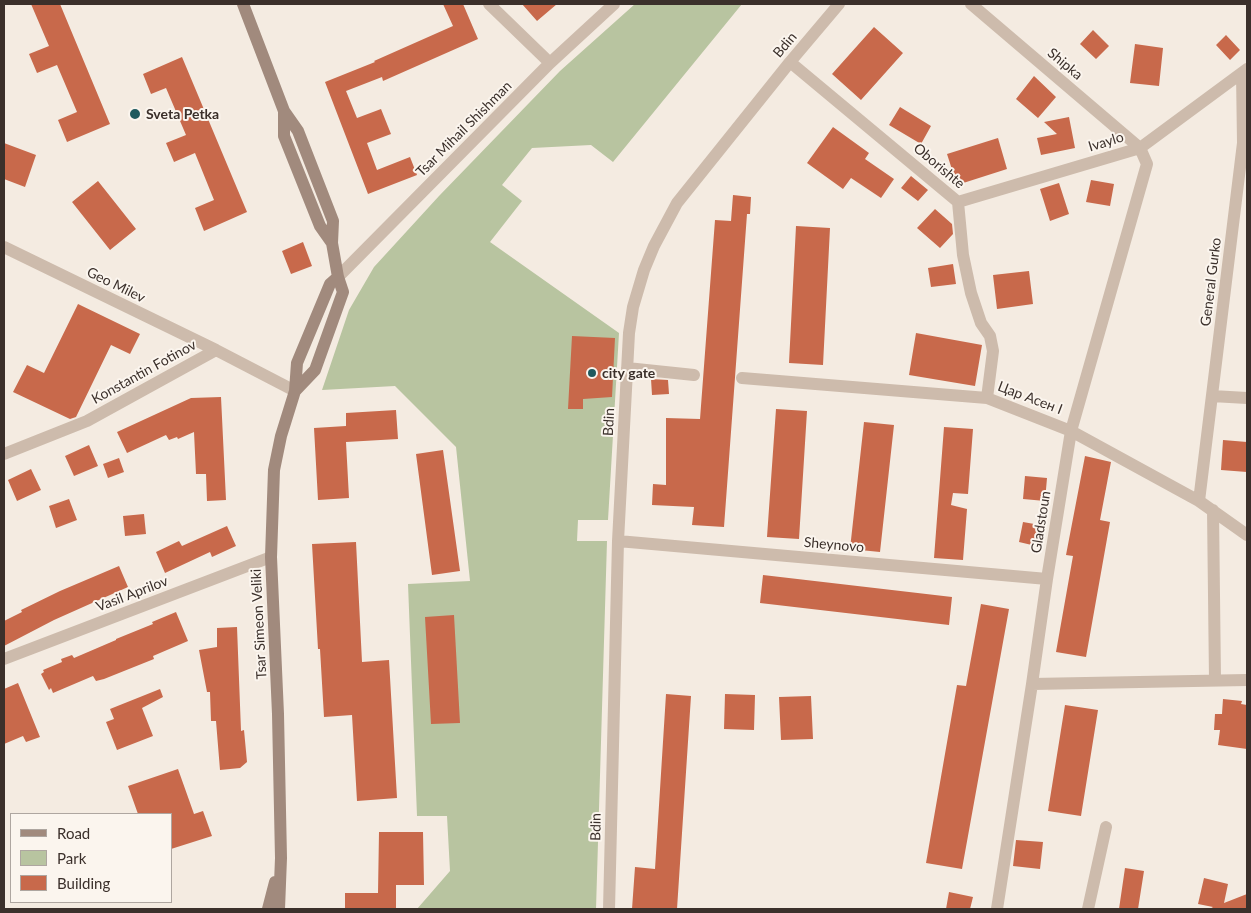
<!DOCTYPE html>
<meta charset="utf-8">
<style>
body{margin:0}
#map{position:relative;width:1251px;height:913px;overflow:hidden;background:#f4ebe1;font-family:Lato,sans-serif}
canvas{display:block}
.frame{position:absolute;inset:0;border:5px solid #3b302b;pointer-events:none}
.legend{position:absolute;left:10px;top:813px;width:162px;height:90px;box-sizing:border-box;background:#fbf5ee;border:1px solid #aea6a0;margin:0;padding:6px 9px;list-style:none;font-size:15px;color:#3b302b}
.legend li{display:flex;align-items:center;gap:10px;height:25px}
.legend b{width:25px;border:1px solid #aea6a0}
</style>
<div id="map">
<canvas width="1251" height="913"></canvas>
<div class="frame"></div>
<ul class="legend">
<li><b style="height:6px;background:#a18a7d"></b>Road</li>
<li><b style="height:14px;background:#b8c4a0"></b>Park</li>
<li><b style="height:14px;background:#c8694b"></b>Building</li>
</ul>
</div>
<script>
const ctx = document.querySelector('canvas').getContext('2d');
ctx.lineJoin = 'round';
function fillPath(path, color) { ctx.fillStyle = color; ctx.fill(path, 'evenodd'); }
const poly = rows => new Path2D(rows.map(r => 'M' + r).join(''));
function trace(path, color, width, dash) { ctx.strokeStyle = color; ctx.lineWidth = width; ctx.lineCap = dash ? 'butt' : 'round'; ctx.setLineDash(dash || []); ctx.stroke(path); }
function label(font, color, halo, rows, align = 'center') {
  ctx.font = font + ' Lato,sans-serif'; ctx.lineWidth = 4; ctx.setLineDash([]); ctx.textBaseline = 'middle'; ctx.strokeStyle = halo; ctx.fillStyle = color; for (const [text, x, y, turn = 0] of rows) {
    ctx.save(); ctx.translate(x, y); ctx.rotate((+turn || 0) * Math.PI / 180); ctx.textAlign = isNaN(turn) ? turn : align; if (halo) ctx.strokeText(text, 0, 0); ctx.fillText(text, 0, 0); ctx.restore();
  }
}
const green = poly([
 [635,4,742,4,613,162,591,145,532,148,502,185,522,201,490,242,619,333,608,520,578,520,577,541,607,541,596,909,417,909,450,871,447,816,417,816,408,584,470,581,456,447,395,386,322,390,349,310,374,267,439,196,560,71]
]);
const building = poly([
 [31,4,60,4,110,124,67,142,58,120,77,112,57,65,37,73,29,54,49,46],
 [443,4,463,4,478,39,383,81,382,77,346,91,357,118,381,109,391,134,367,143,377,170,410,157,417,175,368,194,325,82,375,62,374,61,453,26],
 [522,4,557,4,537,21],
 [874,27,903,53,861,100,832,74],
 [1093,30,1109,46,1096,59,1080,44],
 [1226,35,1240,50,1230,60,1216,45],
 [1135,44,1163,48,1159,86,1130,83],
 [182,57,247,212,204,231,195,208,214,200,195,153,174,162,166,143,186,135,166,88,151,94,143,74],
 [1034,76,1056,97,1038,118,1016,99],
 [900,107,931,126,921,144,889,125],
 [1069,117,1075,148,1041,155,1037,138,1057,134,1044,122],
 [833,127,869,153,865,159,894,179,881,198,851,178,843,189,807,163],
 [998,138,1007,169,957,185,947,154],
 [4,143,36,155,25,187,4,179],
 [911,176,928,190,918,201,901,188],
 [1091,180,1114,184,1110,206,1086,202],
 [98,181,136,229,110,250,72,202],
 [1059,183,1069,214,1050,221,1040,189],
 [733,195,751,197,750,214,747,214,724,527,692,525,694,507,652,505,653,484,666,485,666,418,700,419,715,220,731,221],
 [935,209,952,224,953,234,940,248,917,228],
 [796,226,830,228,823,365,789,363],
 [303,242,312,266,291,274,282,251],
 [953,264,956,284,931,287,928,268],
 [1029,271,1033,304,997,309,993,275],
 [78,304,140,334,130,354,111,345,76,417,70,419,13,392,27,365,44,373],
 [916,333,982,345,975,386,909,375],
 [572,336,615,338,612,397,583,399,583,409,568,409],
 [651,379,668,380,669,394,652,395],
 [221,397,226,500,207,501,206,474,196,474,194,432,178,439,177,437,169,440,166,435,127,453,117,432,191,398],
 [776,409,807,411,799,539,767,537],
 [396,410,398,439,346,442,349,498,318,500,314,428,346,426,346,413],
 [864,422,894,425,880,552,850,549],
 [944,427,973,429,968,494,953,493,951,505,967,509,963,560,934,558],
 [1223,440,1247,442,1247,472,1221,470],
 [89,445,98,466,74,476,65,456],
 [443,450,460,571,432,575,416,454],
 [1085,456,1111,462,1100,520,1110,522,1086,657,1056,652,1073,556,1066,555],
 [119,458,124,472,108,478,103,464],
 [31,469,41,490,17,501,8,480],
 [1025,476,1047,478,1045,501,1023,499],
 [69,499,77,520,56,528,49,506],
 [144,514,146,534,125,536,123,516],
 [1023,522,1040,525,1036,546,1019,542],
 [227,526,236,546,212,557,210,552,165,573,156,552,179,541,182,546],
 [356,542,362,662,389,660,397,798,357,801,352,715,324,717,320,649,318,649,312,544],
 [119,566,128,587,54,620,4,646,4,621,22,612,21,610,60,591],
 [763,575,952,597,949,625,760,603],
 [981,604,1009,609,962,869,926,863,957,685,966,686],
 [176,612,188,641,153,656,154,659,104,679,96,681,93,676,53,693,51,688,49,690,41,674,44,672,43,670,62,662,61,659,72,655,74,658,116,640,116,639,153,624,152,622],
 [454,615,460,723,431,724,425,617],
 [237,627,241,731,244,730,247,762,240,768,220,770,216,721,211,721,210,692,207,692,199,650,217,647,217,628],
 [18,683,40,737,26,742,23,736,4,744,4,689],
 [160,689,163,697,142,708,153,736,117,750,106,722,114,719,110,709],
 [666,694,691,696,677,909,632,909,635,867,655,869],
 [725,694,755,695,754,730,724,729],
 [811,696,813,739,781,740,779,697],
 [1223,699,1242,701,1241,704,1247,705,1247,749,1218,745,1220,730,1214,730,1215,714,1222,714],
 [1065,705,1098,710,1081,816,1048,811],
 [178,769,194,814,203,811,212,836,171,849,171,814,138,814,128,786],
 [379,832,423,832,424,885,396,885,396,909,345,909,345,893,378,893],
 [1016,840,1043,842,1040,869,1013,866],
 [1125,868,1144,871,1138,909,1119,909],
 [1204,878,1228,884,1224,903,1247,894,1247,909,1210,909,1213,907,1198,904],
 [949,892,973,897,970,909,946,909]
]);
const street = poly([
 [489,4,550,63],
 [971,4,1140,148,1147,164,1071,431,1047,579,1032,684,997,909],
 [790,62,958,202,963,255,971,293,981,323,990,336,993,351,987,398],
 [958,202,1140,148,1247,69],
 [4,247,216,350],
 [338,277,550,63,614,4],
 [627,368,694,375],
 [742,378,987,398,1071,431,1199,501,1247,535],
 [1212,396,1247,398],
 [4,454,87,421,216,350,295,391],
 [1199,501,1243,143,1242,73],
 [1213,510,1215,680],
 [618,541,1047,579],
 [4,659,271,557],
 [1032,684,1247,680],
 [609,909,618,541,629,333,633,307,644,270,654,246,677,203,790,62,839,4],
 [1088,909,1106,827]
]);
const secondary = poly([
 [243,4,284,111,298,131,333,221,332,243,338,277,343,292,315,370,295,391],
 [284,111,284,136,320,226,332,243],
 [268,909,275,882],
 [279,909,281,858,278,714,271,557,274,470,281,436,295,391,297,363,330,284,338,277]
]);
const markers = [
 [135,114,6,"#1f5a5e"],
 [592,373,5,"#1f5a5e"]
];
const streetNames = [
 ["Bdin",785,45,-50],
 ["Shipka",1065,64,40],
 ["Tsar Mihail Shishman",464,129,-45],
 ["Ivaylo",1106,142,-17],
 ["Oborishte",939,166,40],
 ["General Gurko",1211,282,-83],
 ["Geo Milev",116,285,26],
 ["Konstantin Fotinov",144,372,-29],
 ["Цар Асен I",1030,398,21],
 ["Bdin",609,422,-87],
 ["Gladstoun",1041,522,-81],
 ["Sheynovo",834,545,5],
 ["Vasil Aprilov",132,594,-21],
 ["Tsar Simeon Veliki",259,624,-93],
 ["Bdin",596,827,-89]
];
const poiNames = [
 ["Sveta Petka",146,114],
 ["city gate",602,373]
];
fillPath(green, '#b8c4a0');
fillPath(building, '#c8694b');
trace(street, '#cdbbac', 12);
trace(secondary, '#a18a7d', 12);
for (const [x, y, r, color] of markers) { const dot = new Path2D(); dot.arc(x, y, r, 0, 2 * Math.PI); ctx.fillStyle = color; ctx.fill(dot); trace(dot, '#fbf5ee', 2); }
label('14px', '#3b302b', '#fbf5ee', streetNames);
label('bold 14px', '#3b302b', '#fbf5ee', poiNames, 'left');
</script>
